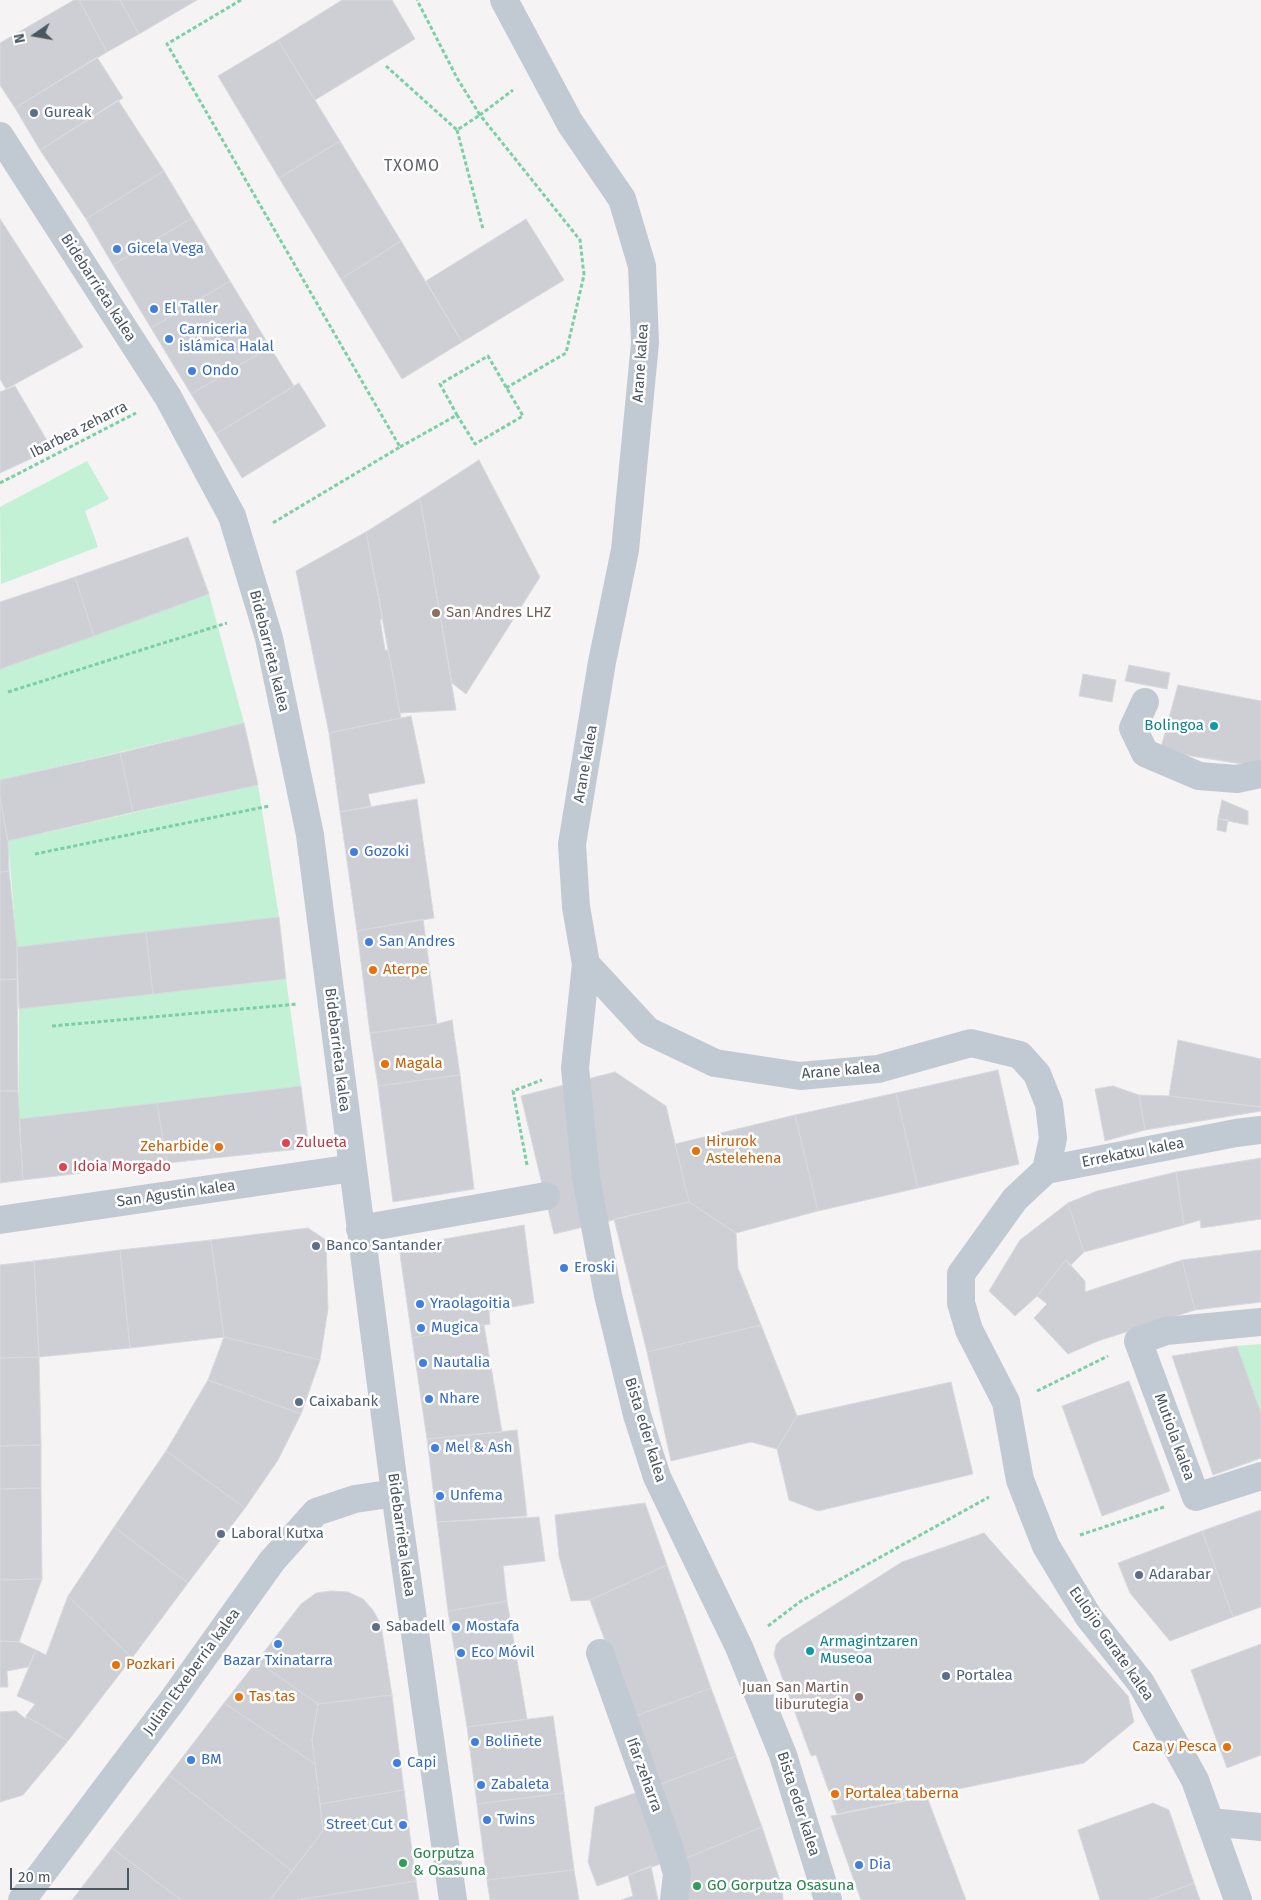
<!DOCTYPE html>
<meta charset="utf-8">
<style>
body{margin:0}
#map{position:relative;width:1261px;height:1900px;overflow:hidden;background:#f5f3f3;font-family:"Fira Sans",sans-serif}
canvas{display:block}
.north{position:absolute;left:10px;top:10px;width:50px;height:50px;-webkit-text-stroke:4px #fff;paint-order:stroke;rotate:258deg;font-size:14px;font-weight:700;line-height:20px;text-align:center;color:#4a5661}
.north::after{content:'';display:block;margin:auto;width:18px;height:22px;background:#4a5661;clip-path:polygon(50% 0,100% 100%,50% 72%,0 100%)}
.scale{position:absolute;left:10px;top:1868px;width:119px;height:22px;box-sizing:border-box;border:2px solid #4a5661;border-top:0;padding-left:6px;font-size:15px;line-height:18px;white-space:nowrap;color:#4a5661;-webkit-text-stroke:4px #fff;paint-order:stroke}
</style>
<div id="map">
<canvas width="1261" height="1900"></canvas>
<div class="north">N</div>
<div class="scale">20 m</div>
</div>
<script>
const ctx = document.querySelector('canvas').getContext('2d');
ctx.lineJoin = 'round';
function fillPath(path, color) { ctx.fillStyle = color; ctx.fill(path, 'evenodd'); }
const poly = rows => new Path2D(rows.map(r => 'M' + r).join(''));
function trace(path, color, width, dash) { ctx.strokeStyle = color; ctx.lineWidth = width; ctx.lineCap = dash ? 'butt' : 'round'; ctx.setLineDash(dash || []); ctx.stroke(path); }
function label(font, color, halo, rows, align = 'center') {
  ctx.font = font + ' "Fira Sans",sans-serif'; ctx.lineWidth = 5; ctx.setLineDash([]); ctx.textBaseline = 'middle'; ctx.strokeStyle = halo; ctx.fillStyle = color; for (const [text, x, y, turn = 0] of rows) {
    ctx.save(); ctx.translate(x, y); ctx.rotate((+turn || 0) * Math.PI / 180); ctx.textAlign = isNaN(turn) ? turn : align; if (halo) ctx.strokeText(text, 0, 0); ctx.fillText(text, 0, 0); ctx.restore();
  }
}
const green = poly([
 [87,461,109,499,85,511,98,547,1,584,0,507],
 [209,594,244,723,0,780,0,669],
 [258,785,279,917,17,947,8,841],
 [286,979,301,1086,19,1119,19,1009],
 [1261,1344,1261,1413,1237,1346]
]);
const building = poly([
 [74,0,79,0,107,52,15,108,0,85,0,43,74,0],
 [79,0,120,0,139,34,107,52,79,0],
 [120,0,197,0,139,34,120,0],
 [342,0,392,0,415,39,315,100,278,40,342,0],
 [278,40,340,141,279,178,218,76,278,40],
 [97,57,123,98,40,150,15,108,97,57],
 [118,100,164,171,86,219,40,150,118,100],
 [340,141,401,241,341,279,279,178,340,141],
 [164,171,192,218,113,265,86,219,164,171],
 [192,218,230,281,151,328,113,265,192,218],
 [0,219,83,347,6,389,0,379,0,219],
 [526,219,564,280,462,342,426,281,526,219],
 [401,241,462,342,402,379,341,279,401,241],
 [230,281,270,347,191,394,151,328,230,281],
 [270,347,294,386,216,434,191,394,270,347],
 [299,383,326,426,242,478,216,434,299,383],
 [15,386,52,449,0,473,0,392,15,386],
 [479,460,540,577,466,694,452,683,420,498,479,460],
 [420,498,456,710,400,713,366,532,420,498],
 [366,532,383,619,380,619,385,650,388,650,401,718,329,733,296,571,366,532],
 [188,537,209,594,94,636,75,577,188,537],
 [75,577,94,636,0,669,0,602,75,577],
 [1129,665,1170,673,1167,689,1125,681,1129,665],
 [1083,674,1116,680,1112,702,1079,696,1083,674],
 [1178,685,1261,701,1261,767,1160,751,1178,685],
 [411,716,425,783,368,794,371,806,340,812,329,733,411,716],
 [244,723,258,785,133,812,120,753,244,723],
 [120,753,133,812,8,841,0,798,0,780,120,753],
 [0,798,8,841,9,871,0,872,0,798],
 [417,799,434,918,357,931,340,812,417,799],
 [1222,800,1248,811,1248,825,1218,819,1222,800],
 [1218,819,1228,820,1226,832,1217,830,1218,819],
 [9,871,17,947,17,979,0,980,0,872,9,871],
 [279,917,286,979,153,994,146,932,279,917],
 [423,919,437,1024,370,1033,357,931,423,919],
 [146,932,153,994,19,1009,17,947,146,932],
 [17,979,18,1091,0,1091,0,980,17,979],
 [452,1020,460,1075,378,1086,370,1033,437,1024,452,1020],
 [1178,1040,1261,1059,1261,1107,1169,1096,1178,1040],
 [998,1070,1019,1164,918,1188,896,1093,998,1070],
 [615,1072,666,1106,689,1202,554,1234,521,1096,615,1072],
 [460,1075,474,1189,393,1202,378,1086,460,1075],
 [301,1086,309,1148,167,1163,157,1103,301,1086],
 [1113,1086,1139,1095,1145,1130,1105,1141,1095,1089,1113,1086],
 [0,1091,18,1091,23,1180,0,1183,0,1091],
 [896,1093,918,1188,818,1211,795,1115,896,1093],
 [1139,1095,1169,1096,1261,1107,1261,1111,1145,1130,1139,1095],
 [157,1103,167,1163,23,1180,19,1119,157,1103],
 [795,1115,818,1211,736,1233,689,1202,675,1144,795,1115],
 [1261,1158,1261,1219,1201,1228,1200,1220,1184,1225,1176,1172,1261,1158],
 [1176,1172,1184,1225,1084,1252,1068,1203,1097,1191,1176,1172],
 [689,1202,736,1233,738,1268,761,1325,647,1352,614,1219,689,1202],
 [1068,1203,1084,1252,1070,1266,1066,1260,1037,1296,1015,1316,989,1291,1020,1240,1068,1203],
 [524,1225,534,1303,489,1311,490,1324,412,1338,399,1247,524,1225],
 [308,1228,326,1240,328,1309,320,1360,224,1337,211,1240,308,1228],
 [211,1240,224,1337,130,1348,120,1250,211,1240],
 [120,1250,130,1348,39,1357,34,1261,120,1250],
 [1261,1250,1261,1302,1195,1310,1182,1260,1261,1250],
 [1066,1260,1085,1281,1085,1292,1182,1260,1195,1310,1098,1341,1068,1354,1034,1318,1047,1304,1037,1296,1066,1260],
 [34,1261,39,1357,0,1358,0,1265,34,1261],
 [484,1325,502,1432,427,1439,412,1338,484,1325],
 [761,1325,797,1416,777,1449,751,1442,671,1461,647,1352,761,1325],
 [224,1337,320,1360,301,1414,208,1380,224,1337],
 [1237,1346,1261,1413,1261,1458,1213,1475,1172,1356,1237,1346],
 [39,1357,41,1445,0,1446,0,1358,39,1357],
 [208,1380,301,1414,278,1460,245,1508,166,1451,208,1380],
 [1129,1381,1170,1491,1102,1516,1062,1406,1129,1381],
 [951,1382,973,1474,818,1511,789,1500,777,1449,797,1416,951,1382],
 [517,1430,527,1516,437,1522,427,1439,517,1430],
 [41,1445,41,1488,0,1489,0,1446,41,1445],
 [166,1451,245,1508,188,1583,114,1527,166,1451],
 [41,1488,42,1579,0,1580,0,1489,41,1488],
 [645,1503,667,1565,590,1600,571,1601,559,1556,555,1515,645,1503],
 [1261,1510,1261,1607,1233,1617,1202,1531,1261,1510],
 [539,1517,545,1561,503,1566,507,1601,448,1611,437,1522,539,1517],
 [114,1527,188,1583,132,1658,68,1596,114,1527],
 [1202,1531,1233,1617,1170,1641,1130,1593,1118,1563,1202,1531],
 [984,1533,1128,1696,1134,1722,1084,1763,837,1814,816,1755,811,1756,774,1655,776,1645,781,1639,902,1562,984,1533],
 [667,1565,711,1688,633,1717,590,1600,667,1565],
 [42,1579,19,1642,0,1641,0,1580,42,1579],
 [331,1591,348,1592,363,1599,373,1610,381,1625,392,1695,318,1704,257,1661,301,1604,316,1593,331,1591],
 [68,1596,132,1658,68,1741,26,1716,35,1704,17,1696,36,1650,46,1655,68,1596],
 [507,1601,527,1719,467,1727,448,1611,507,1601],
 [0,1641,19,1642,36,1650,28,1667,7,1671,8,1687,0,1687,0,1641],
 [1261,1644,1261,1755,1227,1768,1191,1670,1261,1644],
 [257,1661,318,1704,312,1740,315,1764,224,1703,257,1661],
 [711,1688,736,1756,658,1785,633,1717,711,1688],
 [392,1695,404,1790,320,1804,312,1740,318,1704,392,1695],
 [224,1703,315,1764,323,1831,292,1871,169,1775,224,1703],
 [16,1711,26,1719,26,1716,68,1741,23,1795,0,1802,0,1712,16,1711],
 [553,1716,564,1793,477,1804,467,1727,553,1716],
 [736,1756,762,1827,684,1859,658,1785,736,1756],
 [169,1775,292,1871,270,1900,181,1900,112,1848,169,1775],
 [404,1790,416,1881,297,1900,270,1900,323,1831,320,1804,404,1790],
 [641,1791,666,1862,597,1886,588,1862,595,1807,641,1791],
 [564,1793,574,1870,487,1880,477,1804,564,1793],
 [927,1797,966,1900,861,1900,831,1816,927,1797],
 [1153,1803,1169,1810,1194,1883,1149,1900,1100,1900,1078,1830,1153,1803],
 [762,1827,782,1887,783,1900,686,1900,680,1895,691,1882,684,1859,762,1827],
 [112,1848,181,1900,72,1900,112,1848],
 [651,1866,658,1900,621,1900,633,1896,628,1875,651,1866],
 [574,1870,579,1900,490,1900,487,1880,574,1870],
 [416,1881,419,1900,297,1900,416,1881],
 [1194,1883,1200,1900,1149,1900,1194,1883]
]);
const path = poly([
 [241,0,167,44,400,447,271,524],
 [386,66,457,130,480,115,457,78,417,0],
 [457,130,483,229],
 [506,388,566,353,584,275,580,240,480,115,513,90],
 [400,447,457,415,475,444,523,416,488,356,440,384,457,415],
 [0,483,136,413],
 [8,692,227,623],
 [35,854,269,806],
 [52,1026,298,1004],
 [527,1165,513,1091,542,1080],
 [1037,1391,1108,1356],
 [1080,1535,1164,1507],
 [768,1626,801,1601,989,1497]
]);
const minor = poly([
 [504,0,570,123,622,199,642,266,645,343,625,550,602,662,572,844,576,907,586,964,648,1031,715,1063,800,1076,878,1069,971,1043,1020,1055,1037,1074,1049,1104,1053,1138,1046,1170],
 [0,136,168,397,213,481,232,516,269,638,310,835,395,1493,453,1900],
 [1145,702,1133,728,1145,753,1199,776,1237,779,1261,774],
 [586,964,575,1068,586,1178,608,1295,637,1415,657,1477,739,1647,783,1755,828,1900],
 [0,1220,353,1168],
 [360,1229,546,1196],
 [1261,1322,1166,1331,1138,1341,1196,1497,1261,1476],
 [600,1653,670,1849,677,1874,674,1900],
 [1211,1822,1261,1827],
 [22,1900,172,1701,272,1561,316,1512,355,1499,395,1493],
 [1238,1900,1195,1780,1141,1683,1088,1616,1046,1546,1020,1480,1006,1402,969,1330,961,1303,961,1274,1015,1199,1046,1170,1236,1133,1261,1130]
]);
const markers = [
 [34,113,5,"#5c6f8a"],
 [117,249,5,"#3f7fe0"],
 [154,309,5,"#3f7fe0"],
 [169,339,5,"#3f7fe0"],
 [192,371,5,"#3f7fe0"],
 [436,613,5,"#8d6e63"],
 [1214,726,5,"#0f9aa8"],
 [354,852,5,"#3f7fe0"],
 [369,942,5,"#3f7fe0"],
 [373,970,5,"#e8710a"],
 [385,1064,5,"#e8710a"],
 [286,1143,5,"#e0444e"],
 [219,1147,5,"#e8710a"],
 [696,1151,5,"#e8710a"],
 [63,1167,5,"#e0444e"],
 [316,1246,5,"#5c6f8a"],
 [564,1268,5,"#3f7fe0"],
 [420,1304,5,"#3f7fe0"],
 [421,1328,5,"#3f7fe0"],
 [423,1363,5,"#3f7fe0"],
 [429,1399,5,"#3f7fe0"],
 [299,1402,5,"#5c6f8a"],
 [435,1448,5,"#3f7fe0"],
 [440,1496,5,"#3f7fe0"],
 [221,1534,5,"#5c6f8a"],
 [1139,1575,5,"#5c6f8a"],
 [376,1627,5,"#5c6f8a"],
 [456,1627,5,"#3f7fe0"],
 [278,1644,5,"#3f7fe0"],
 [810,1651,5,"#0f9aa8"],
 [461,1653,5,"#3f7fe0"],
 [116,1665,5,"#e8710a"],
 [946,1676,5,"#5c6f8a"],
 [239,1697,5,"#e8710a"],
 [859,1697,5,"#8d6e63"],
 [475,1742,5,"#3f7fe0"],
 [1227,1747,5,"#e8710a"],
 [191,1760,5,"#3f7fe0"],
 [397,1763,5,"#3f7fe0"],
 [481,1785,5,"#3f7fe0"],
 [835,1794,5,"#e8710a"],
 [487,1820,5,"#3f7fe0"],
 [403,1825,5,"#3f7fe0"],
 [403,1863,5,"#2e9e5b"],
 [859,1865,5,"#3f7fe0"],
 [697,1886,5,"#2e9e5b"]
];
const serviceNames = [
 ["Gureak",44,113],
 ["Banco Santander",326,1246],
 ["Caixabank",309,1402],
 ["Laboral Kutxa",231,1534],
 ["Adarabar",1149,1575],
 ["Sabadell",386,1627],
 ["Portalea",956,1676]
];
const shopNames = [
 ["Gicela Vega",127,249],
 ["El Taller",164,309],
 ["Carniceria",179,330],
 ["islámica Halal",179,347],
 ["Ondo",202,371],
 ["Gozoki",364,852],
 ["San Andres",379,942],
 ["Eroski",574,1268],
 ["Yraolagoitia",430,1304],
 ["Mugica",431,1328],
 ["Nautalia",433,1363],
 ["Nhare",439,1399],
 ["Mel & Ash",445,1448],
 ["Unfema",450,1496],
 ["Mostafa",466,1627],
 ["Eco Móvil",471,1653],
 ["Bazar Txinatarra",278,1661,"center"],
 ["Boliñete",485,1742],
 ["BM",201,1760],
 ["Capi",407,1763],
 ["Zabaleta",491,1785],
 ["Twins",497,1820],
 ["Street Cut",393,1825,"right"],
 ["Dia",869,1865]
];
const streetNames = [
 ["Bidebarrieta kalea",98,288,57],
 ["Arane kalea",641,363,-86],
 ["Ibarbea zeharra",79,430,-27],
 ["Bidebarrieta kalea",269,651,76],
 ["Arane kalea",586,764,-80],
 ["Bidebarrieta kalea",337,1050,83],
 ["Arane kalea",841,1071,-5],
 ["Errekatxu kalea",1133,1153,-11],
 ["San Agustin kalea",176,1194,-8],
 ["Bista eder kalea",645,1430,73],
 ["Mutiola kalea",1174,1437,70],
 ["Bidebarrieta kalea",401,1535,82],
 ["Eulojio Garate kalea",1111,1644,55],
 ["Julian Etxeberria kalea",192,1672,-54],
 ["Ifar zeharra",644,1775,70],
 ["Bista eder kalea",798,1804,72]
];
const educationNames = [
 ["San Andres LHZ",446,613],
 ["Juan San Martin",849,1688,"right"],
 ["liburutegia",849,1705,"right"]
];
const cultureNames = [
 ["Bolingoa",1204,726],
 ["Armagintzaren",820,1642,"left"],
 ["Museoa",820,1659,"left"]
];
const foodNames = [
 ["Aterpe",383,970],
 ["Magala",395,1064],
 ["Hirurok",706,1142],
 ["Astelehena",706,1159],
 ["Zeharbide",209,1147,"right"],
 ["Pozkari",126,1665],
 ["Tas tas",249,1697],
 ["Caza y Pesca",1217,1747,"right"],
 ["Portalea taberna",845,1794]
];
const healthNames = [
 ["Zulueta",296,1143],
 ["Idoia Morgado",73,1167]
];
const leisureNames = [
 ["Gorputza",413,1854],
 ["& Osasuna",413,1871],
 ["GO Gorputza Osasuna",707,1886]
];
const neighbourhoodNames = [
 ["TXOMO",412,167]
];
fillPath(green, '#c3f1d5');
fillPath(building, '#cdcfd5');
trace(building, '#d7d9de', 1);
trace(path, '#7ad0a6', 3, [4, 2.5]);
trace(minor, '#c1cad2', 28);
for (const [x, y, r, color] of markers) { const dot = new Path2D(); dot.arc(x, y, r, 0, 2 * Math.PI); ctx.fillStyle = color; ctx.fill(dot); trace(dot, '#fff', 2); }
label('15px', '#4e5e75', '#fff', serviceNames, 'left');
label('15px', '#366cbe', '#fff', shopNames, 'left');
label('15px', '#4a5661', '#fff', streetNames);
label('15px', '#785e54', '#fff', educationNames, 'left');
label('15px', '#0d838f', '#fff', cultureNames, 'right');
label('15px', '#c56008', '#fff', foodNames, 'left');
label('15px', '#be3a42', '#fff', healthNames, 'left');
label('15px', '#27864d', '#fff', leisureNames, 'left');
ctx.letterSpacing = '1px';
label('16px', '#5f6368', '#fff', neighbourhoodNames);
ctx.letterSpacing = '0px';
</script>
